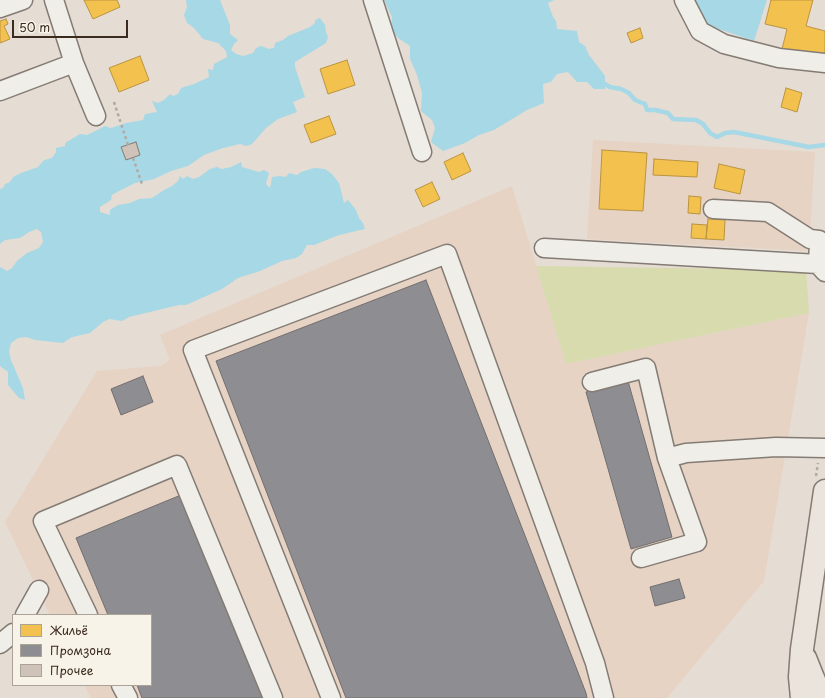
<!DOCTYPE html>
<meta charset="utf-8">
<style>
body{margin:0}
#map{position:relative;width:825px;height:698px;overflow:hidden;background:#e5dcd3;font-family:"Playpen Sans",sans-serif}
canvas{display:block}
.legend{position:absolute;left:12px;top:614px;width:140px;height:72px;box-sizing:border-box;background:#f7f3e8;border:1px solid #aca397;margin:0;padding:5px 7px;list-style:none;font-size:12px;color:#3b2a1e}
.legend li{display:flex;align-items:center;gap:8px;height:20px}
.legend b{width:20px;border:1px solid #aca397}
.scale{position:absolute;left:12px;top:20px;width:116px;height:18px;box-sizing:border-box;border:2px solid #3b2a1e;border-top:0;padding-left:5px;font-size:12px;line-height:14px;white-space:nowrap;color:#3b2a1e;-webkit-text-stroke:3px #f7f3e8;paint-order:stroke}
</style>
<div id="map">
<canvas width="825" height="698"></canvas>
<ul class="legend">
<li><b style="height:11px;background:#f2c14e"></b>Жильё</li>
<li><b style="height:11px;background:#8d8d92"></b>Промзона</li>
<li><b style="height:11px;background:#cfc2b8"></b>Прочее</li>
</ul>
<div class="scale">50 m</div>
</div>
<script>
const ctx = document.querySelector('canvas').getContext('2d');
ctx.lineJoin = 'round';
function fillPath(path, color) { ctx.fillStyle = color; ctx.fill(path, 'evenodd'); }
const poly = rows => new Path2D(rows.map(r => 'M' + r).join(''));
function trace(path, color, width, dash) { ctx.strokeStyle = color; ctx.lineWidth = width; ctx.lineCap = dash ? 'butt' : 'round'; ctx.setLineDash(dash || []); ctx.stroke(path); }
const built = poly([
 [593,140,815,152,809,251,587,239],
 [512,186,566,364,809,313,764,581,667,698,91,698,84,685,151,685,151,615,50,615,5,522,97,371,160,366,170,360,160,335]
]);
const green = poly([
 [536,266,806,270,809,313,566,364]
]);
const water = poly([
 [186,0,220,0,230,25,230,34,238,40,234,44,231,50,236,54,243,56,253,53,256,48,261,46,269,49,274,48,275,43,283,40,288,36,310,27,315,23,315,20,320,18,325,25,326,32,328,37,326,43,295,62,295,67,305,97,293,102,297,112,278,119,266,128,252,144,246,146,240,144,223,148,204,155,188,166,171,171,154,179,135,183,119,191,112,195,111,200,100,207,100,212,110,215,110,210,118,205,130,203,139,199,152,198,164,190,172,186,178,181,180,176,183,179,187,176,193,179,199,177,210,169,217,167,222,169,231,167,241,162,242,167,259,172,264,170,269,173,266,184,270,188,272,177,280,176,286,177,289,173,297,175,301,172,314,168,325,169,332,174,339,183,344,203,348,200,356,210,359,218,363,223,365,229,339,235,314,245,307,245,302,254,296,258,282,261,260,271,238,278,222,289,186,305,179,305,129,317,122,321,109,319,103,322,90,333,72,337,63,343,35,340,26,337,18,338,11,343,9,351,11,360,23,388,25,400,19,398,8,385,8,372,0,366,0,267,7,271,12,268,17,261,27,253,39,248,43,242,41,232,37,229,29,232,20,238,5,240,0,244,0,189,3,188,5,184,10,182,13,177,21,173,38,167,44,160,52,158,56,152,56,148,65,146,65,143,80,134,87,135,105,126,111,128,126,123,143,120,145,114,157,112,152,101,158,103,164,100,170,94,173,96,178,94,181,88,194,84,209,77,208,69,213,70,214,64,227,57,226,51,218,43,203,39,194,28,187,23,184,15,187,7],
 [384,0,554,0,548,3,553,17,556,21,557,29,577,31,579,42,585,46,589,55,605,76,605,89,594,89,587,82,577,82,568,72,557,74,551,82,543,84,544,103,527,110,494,130,479,135,465,143,443,151,431,142,435,128,432,120,421,111,422,93,417,75,410,59,410,46,398,38,391,30,392,17],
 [691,0,767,0,754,41,704,24]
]);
const homes = poly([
 [84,0,117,0,120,7,93,19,84,0],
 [771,0,813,0,806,26,825,31,825,58,781,53,787,29,765,24,771,0],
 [6,19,8,24,4,26,10,39,0,43,0,21,6,19],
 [640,28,643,38,631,43,627,33,640,28],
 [140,56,149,80,119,92,109,68,140,56],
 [347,60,355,85,328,94,320,69,347,60],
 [786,88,802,93,797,112,781,107,786,88],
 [329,116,336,134,311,143,304,125,329,116],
 [602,150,647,153,643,211,599,209,602,150],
 [463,153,471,171,452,180,444,162,463,153],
 [654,159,698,162,697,177,653,175,654,159],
 [719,164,745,170,740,194,714,188,719,164],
 [432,182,440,199,423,207,415,190,432,182],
 [689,196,701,197,700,214,688,213,689,196],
 [708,219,725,220,724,240,706,239,708,219],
 [692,224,707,225,706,239,691,238,692,224]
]);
const industry = poly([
 [426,280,586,693,587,698,346,698,216,361,426,280],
 [143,376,153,402,121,415,111,389,143,376],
 [628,381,672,537,631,549,586,392,628,381],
 [181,495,265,698,142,698,137,685,151,685,151,615,108,615,76,538,181,495],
 [679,579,685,598,655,606,650,587,679,579]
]);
const stream = poly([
 [601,82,610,87,621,89,629,93,635,100,645,104,647,110,655,110,668,113,673,119,696,120,703,124,710,133,717,137,725,133,734,132,809,147,825,145]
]);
const building = poly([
 [136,142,140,155,126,160,121,147,136,142]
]);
const path = poly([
 [114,102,128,145],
 [133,158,142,184],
 [816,476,818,463]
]);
const minor = poly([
 [54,0,74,63,96,116],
 [373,0,422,152],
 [684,0,700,31,724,44,779,58,825,63],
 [0,8,23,0],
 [0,91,74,63],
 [713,209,768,212,810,239,819,240,818,264],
 [544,248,818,264,825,272],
 [592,382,646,368,667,458,697,542,641,558],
 [667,458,686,453,776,447,825,448],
 [25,615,39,590],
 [88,615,43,521,177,465,273,698],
 [0,644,13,633],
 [121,685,128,698],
 [331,698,193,350,447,254,595,663,604,698]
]);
const major = poly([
 [805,658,813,678,820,694,824,698],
 [802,698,800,677,802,649,825,491]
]);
fillPath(built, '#e6d3c4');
fillPath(green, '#d7dbae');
fillPath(water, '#a7d8e6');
fillPath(homes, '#f2c14e');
trace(homes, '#bb9440', 1);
fillPath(industry, '#8d8d92');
trace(industry, '#746f6f', 1);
trace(stream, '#a7d8e6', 4.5);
fillPath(building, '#cfc2b8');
trace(building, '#837b74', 1);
trace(minor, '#837b74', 21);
trace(major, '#837b74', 25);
trace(path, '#afaba6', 2.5, [3, 3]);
trace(minor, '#f0eee9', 18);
trace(major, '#eae4dc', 22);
</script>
